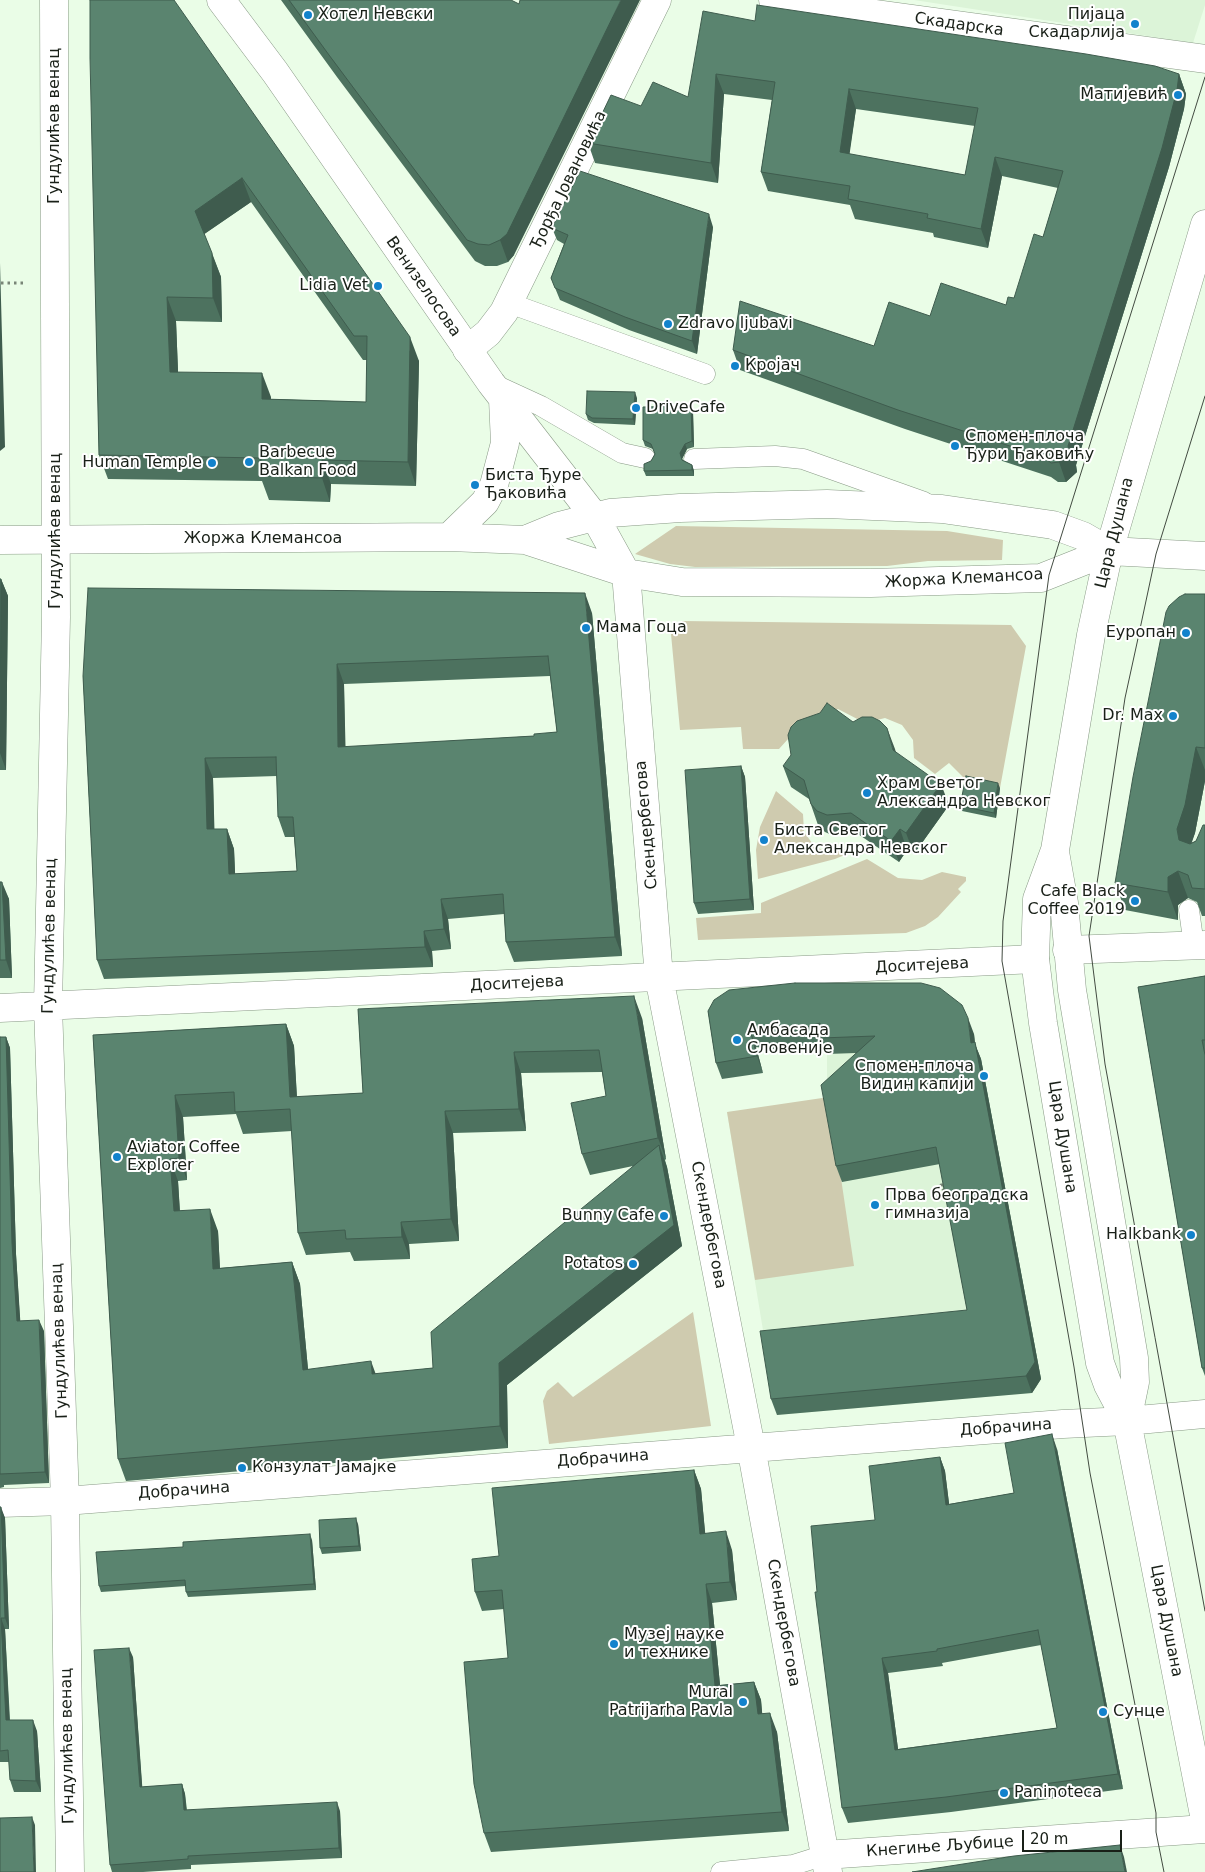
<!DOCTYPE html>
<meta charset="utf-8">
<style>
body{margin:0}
#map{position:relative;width:1205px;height:1872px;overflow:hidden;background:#eafde7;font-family:"DejaVu Sans",sans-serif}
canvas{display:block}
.scale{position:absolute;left:1022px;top:1830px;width:100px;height:22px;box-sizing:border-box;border:2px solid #192018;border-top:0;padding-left:6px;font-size:15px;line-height:18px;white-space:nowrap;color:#192018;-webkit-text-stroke:4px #fff;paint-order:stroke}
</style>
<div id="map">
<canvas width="1205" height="1872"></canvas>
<div class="scale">20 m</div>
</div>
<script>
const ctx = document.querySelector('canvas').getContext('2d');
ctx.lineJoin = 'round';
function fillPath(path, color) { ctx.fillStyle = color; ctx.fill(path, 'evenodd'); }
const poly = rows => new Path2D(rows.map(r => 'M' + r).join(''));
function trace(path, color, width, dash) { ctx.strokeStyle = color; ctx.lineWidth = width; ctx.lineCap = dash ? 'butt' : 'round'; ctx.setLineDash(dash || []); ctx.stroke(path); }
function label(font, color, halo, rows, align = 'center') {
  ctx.font = font + ' "DejaVu Sans",sans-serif'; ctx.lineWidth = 4; ctx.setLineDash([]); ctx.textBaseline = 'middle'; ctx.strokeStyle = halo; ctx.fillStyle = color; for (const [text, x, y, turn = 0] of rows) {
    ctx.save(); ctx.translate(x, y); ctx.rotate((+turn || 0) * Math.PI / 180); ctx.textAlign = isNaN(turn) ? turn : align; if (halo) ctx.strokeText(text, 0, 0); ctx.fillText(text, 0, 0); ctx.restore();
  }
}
const built = poly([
 [914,0,1205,0,1205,5,1193,43],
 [968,1022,974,1034,977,1059,981,1059,1041,1379,1037,1387,1031,1393,777,1415,727,1112,827,1101,827,1054]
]);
const green = poly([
 [676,526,947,531,1003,540,1002,560,928,561,887,566,695,567,670,564,635,554],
 [682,621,1011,625,1026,646,1000,788,968,782,949,763,935,774,914,758,913,740,902,725,885,718,865,723,838,709,819,721,798,728,779,749,743,749,741,727,680,730,671,634],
 [776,791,803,814,804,832,815,847,832,853,850,848,854,851,835,859,758,879,756,850,760,827],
 [867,859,898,878,922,880,942,872,966,877,966,881,958,889,961,892,938,917,925,926,906,933,698,940,696,918,761,913,761,903],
 [829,1097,854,1266,755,1280,727,1112],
 [693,1312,711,1426,549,1444,543,1401,547,1391,558,1382,573,1397]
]);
const path = poly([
 [1,283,25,283],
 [944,1191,941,1185,946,1185]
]);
const lane = poly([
 [509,303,705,374],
 [491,383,541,406,622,453,645,458],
 [694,459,775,456,803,459,924,502],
 [1189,910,1194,946],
 [721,1872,793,1865,825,1855]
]);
const street = poly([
 [54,0,56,617,48,1006,65,1501,70,1872],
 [773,0,1205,59],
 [467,350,488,333,504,312,657,0],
 [626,573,659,977,751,1447,828,1872],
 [1067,950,1205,945],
 [0,1008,1035,959],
 [0,1503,65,1501,1063,1424,1127,1421],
 [825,1855,1205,1829]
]);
const secondary = poly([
 [221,0,275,72,491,383,595,517,626,573],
 [1205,224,1109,551,1091,635,1055,850,1037,899,1035,959,1043,1023,1100,1363,1108,1385,1127,1421,1205,1820],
 [449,537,485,502,494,485,505,443,503,399],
 [0,540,449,537,525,540,626,573,682,582,871,583,1041,578,1109,551],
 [525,540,559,526,610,513,680,508,827,504,942,509,1053,525,1083,536,1109,551,1205,556],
 [1055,852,1064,903,1072,990,1134,1358,1135,1382,1127,1421],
 [1127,1421,1205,1414]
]);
const tram = poly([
 [1205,396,1156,554,1137,643,1125,698,1089,936,1105,1064,1205,1611],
 [1164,1872,1156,1832,1156,1813,1090,1473,1074,1367,1002,961,1003,921,1049,575,1205,77]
]);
const wall = poly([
 [90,0,419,361,416,486,331,484,330,502,269,500,262,481,108,479,99,455],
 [251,202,363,360,367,360,366,402,271,399,271,397,178,372,176,321,222,322,221,277,204,234],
 [281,0,511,0,514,255,508,262,497,266,485,266,475,261,337,77],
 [755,21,1179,74,1186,94,1184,109,1169,167,1076,465,1077,472,1066,482,1058,482,1051,477,905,429,740,370,733,350,874,346,930,316,1006,305,1014,298,1043,237,1058,188,1002,176,988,248,934,237,933,233,855,219,850,205,768,191,761,172,772,100,724,94,718,183,595,163,588,143,641,106,688,97],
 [856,109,975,126,965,175,849,154],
 [713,227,697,354,629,330,560,300,551,278,564,244,557,240,552,228],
 [637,398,635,425,594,423,588,420,586,414],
 [693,412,694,447,687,449,682,459,683,460,692,465,694,471,694,476,646,476,644,471,651,461,655,454,653,449,645,446,643,440],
 [0,579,1,579,8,596,6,770,0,770],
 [1205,594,1205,781,1195,833,1191,843,1196,841,1205,825,1205,916,1202,916,1197,902,1188,898,1178,905,1178,920,1125,910,1115,883],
 [592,613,622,956,514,962,506,942,504,914,448,919,451,949,432,951,433,967,104,979,97,960,83,676],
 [550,676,557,732,534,736,345,747,344,684],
 [277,776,278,817,285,837,294,837,297,871,235,874,234,849,227,829,214,829,213,778],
 [853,722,895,751,949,805,914,854,907,850,899,862,858,834,834,836,825,832,818,825,809,799,791,787,783,766],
 [741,766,745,777,754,910,698,914,694,903],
 [1000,788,996,818,962,811,960,806],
 [0,882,9,899,12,978,0,978],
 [1205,976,1205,1376,1202,1368,1138,987],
 [358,1009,642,1018,666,1159,665,1160,667,1167,682,1246,507,1385,508,1448,126,1481,118,1459,93,1035,286,1024,294,1046,297,1097,363,1093],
 [602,1072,606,1096,582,1154,590,1175,633,1166,433,1368,376,1374,308,1369,300,1284,292,1262,220,1268,218,1231,180,1211,178,1181,187,1180,183,1117,236,1114,243,1134,292,1131,298,1233,306,1255,350,1252,354,1261,410,1259,409,1244,459,1241,453,1133,526,1131,521,1073],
 [708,1011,974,1034,975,1044,981,1059,1041,1379,1032,1393,777,1415,771,1399,967,1310,940,1164,842,1182,836,1166,856,1053,827,1054,822,1040,789,1051,756,1047,763,1073,722,1079,716,1063],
 [0,1037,6,1037,10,1048,16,1254,20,1321,44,1331,49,1483,4,1485,4,1487,0,1488],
 [1057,1449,1123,1789,951,1812,848,1823,842,1808,875,1520,940,1457,945,1471,949,1504,1014,1493],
 [1041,1645,1057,1728,898,1749,888,1673,943,1666,942,1663],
 [694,1470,701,1489,705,1533,732,1550,737,1600,712,1603,720,1685,754,1682,761,1700,762,1714,777,1732,789,1831,491,1852,484,1833,508,1658,504,1609,482,1611,475,1592,499,1556],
 [0,1507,5,1518,9,1629,5,1629,10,1720,37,1731,41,1792,14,1792,10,1780,9,1762,0,1762],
 [358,1524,361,1551,322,1554,320,1548],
 [312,1540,316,1590,188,1597,186,1592,186,1586,101,1592,99,1586],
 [133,1657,142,1787,182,1784,185,1794,187,1810,340,1811,342,1858,191,1865,191,1869,143,1872,112,1872,110,1865]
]);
const shadedWall = poly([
 [621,0,640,0,514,255,508,262,500,240],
 [716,74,724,94,718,183,711,163],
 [1179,74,1186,94,1184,109,1169,167,1076,465,1077,472,1066,482,1059,462,1068,446],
 [849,89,856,109,847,172,840,152],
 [995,157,1002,176,988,248,981,229],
 [242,178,251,202,203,235,195,211],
 [709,214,713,227,697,354,692,341],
 [212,253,221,277,222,322,213,298],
 [0,263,5,447,0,451],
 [167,297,176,321,179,396,170,372],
 [410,337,419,361,416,486,408,462],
 [262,373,271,397,271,423,262,399],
 [635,392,637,398,635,425,633,419],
 [691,406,693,412,694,447,692,441],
 [685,444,687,449,682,459,680,453],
 [322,460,331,484,330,502,322,478],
 [692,465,694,471,694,476,692,470],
 [1,579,8,596,6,770,0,753],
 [585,593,592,613,622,956,615,937],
 [337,664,344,684,346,767,338,747],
 [887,728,895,749,901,771,893,750],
 [1196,747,1205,770,1205,781,1195,833,1187,857,1179,840,1177,829],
 [205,758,213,778,215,849,207,829],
 [741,766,745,777,754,910,750,899],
 [998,783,1000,788,996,818,994,813],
 [941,784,949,805,914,854,906,833],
 [227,829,234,849,236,894,229,874],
 [900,829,907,850,899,862,891,841],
 [1178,871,1188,898,1178,905,1178,920,1168,892,1168,877],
 [2,882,9,899,12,978,6,960],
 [441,899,448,919,451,949,444,929],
 [424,931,432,951,433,967,425,947],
 [634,996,642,1018,666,1159,658,1138],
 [968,1018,974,1034,975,1044,981,1059,1041,1379,1032,1393,1026,1376,971,1043],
 [286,1024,294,1046,298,1119,290,1097],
 [750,1030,756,1047,763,1073,757,1056],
 [6,1037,10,1048,16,1254,21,1332,17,1321,12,1243],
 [514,1052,521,1073,526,1131,519,1109],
 [175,1095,183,1117,187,1180,179,1158],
 [445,1111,453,1133,459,1241,451,1219],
 [659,1145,667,1167,682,1246,507,1385,508,1448,500,1426,499,1363],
 [170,1159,178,1181,181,1233,174,1211],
 [210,1209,218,1231,221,1291,213,1269],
 [401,1222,409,1244,410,1259,402,1237],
 [292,1262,300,1284,310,1391,303,1370],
 [39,1320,44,1331,49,1483,45,1472],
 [371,1361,379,1383,372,1374],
 [1052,1434,1057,1449,1123,1789,1118,1774],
 [940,1457,945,1471,951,1519,946,1505],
 [694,1470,701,1489,707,1552,700,1534],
 [1,1507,5,1518,9,1629,5,1618],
 [356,1518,358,1524,361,1551,359,1546],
 [726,1531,732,1550,737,1600,730,1582],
 [310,1534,312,1540,316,1590,314,1584],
 [706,1584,712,1603,722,1705,715,1686],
 [1,1618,5,1629,10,1731,6,1720],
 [129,1648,133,1657,143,1797,140,1787],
 [882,1658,888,1673,900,1764,895,1750],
 [754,1682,761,1700,764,1733,758,1714],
 [770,1713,777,1732,789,1831,782,1812],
 [33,1720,37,1731,41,1792,36,1781],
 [182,1784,185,1794,187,1819,184,1810],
 [337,1802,340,1811,342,1858,339,1848],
 [32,1817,35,1825,36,1872,34,1872],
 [1120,1845,1124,1857,1127,1872,1125,1872]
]);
const building = poly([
 [90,0,174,0,410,337,408,462,322,460,322,478,260,476,261,458,99,455,90,58,90,0],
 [242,178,354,336,367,336,366,402,262,399,262,373,170,372,167,297,213,298,212,253,195,211,242,178],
 [289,0,511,0,519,4,520,0,621,0,507,234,500,240,489,245,478,244,467,240,329,55,289,0],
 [757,5,1086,54,1155,66,1179,74,1177,90,1162,148,1068,446,1070,453,1059,462,1051,463,1044,457,898,410,733,350,740,301,874,346,889,302,930,316,941,283,1006,305,1008,297,1014,298,1034,234,1043,237,1063,171,995,157,981,229,927,218,928,214,848,199,850,186,761,172,775,82,716,74,711,163,588,143,611,95,641,106,653,82,688,97,703,11,755,21,757,5],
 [849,89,978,108,965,175,840,152,849,89],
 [580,171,709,214,692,341,625,317,555,288,551,278,568,235,552,228,580,171],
 [587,391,635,392,633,419,592,418,586,414,587,391],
 [691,406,692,441,685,444,680,453,682,460,692,465,692,470,644,471,644,464,651,461,655,454,651,444,643,440,643,407,691,406],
 [0,579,1,579,0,737,0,579],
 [88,588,585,593,615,937,506,942,503,894,441,899,444,929,424,931,425,947,97,960,83,676,88,588],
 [548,656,557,732,534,734,534,736,338,747,337,664,548,656],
 [276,757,278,817,293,817,297,871,229,874,227,829,207,829,205,758,276,757],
 [1185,594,1205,594,1205,748,1196,747,1185,805,1177,829,1179,840,1190,844,1196,841,1203,825,1205,825,1205,889,1192,888,1188,875,1178,871,1168,877,1168,892,1115,883,1133,777,1166,612,1169,606,1179,597,1185,594],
 [827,703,853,722,862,717,872,717,880,721,887,728,893,750,941,784,906,833,900,829,891,841,851,813,827,815,817,811,811,804,804,780,783,766,791,755,788,735,791,727,797,721,820,713,827,703],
 [741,766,750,899,694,903,685,770,741,766],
 [966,776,998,783,994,813,960,806,966,776],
 [0,882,2,882,6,960,0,960,0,882],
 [1205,976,1205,1040,1202,1040,1205,1055,1205,1368,1202,1368,1138,987,1205,976],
 [795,983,921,983,940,988,962,1005,968,1018,971,1043,975,1042,1035,1362,1026,1376,771,1399,760,1331,967,1310,936,1147,836,1166,821,1085,875,1036,821,1038,820,1023,783,1034,750,1030,757,1056,716,1063,708,1011,714,1000,729,990,795,983],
 [634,996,658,1138,582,1154,571,1103,606,1096,599,1050,514,1052,519,1109,445,1111,451,1219,401,1222,402,1237,346,1239,345,1230,298,1233,290,1109,235,1112,234,1092,175,1095,179,1158,170,1159,174,1211,210,1209,213,1269,292,1262,303,1370,371,1361,372,1374,433,1368,431,1332,659,1145,674,1225,499,1363,500,1426,118,1459,93,1035,286,1024,290,1097,363,1093,358,1009,634,996],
 [0,1037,6,1037,12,1243,17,1321,39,1320,45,1472,0,1474,0,1037],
 [1052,1434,1118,1774,946,1797,842,1808,815,1592,817,1592,811,1526,875,1520,869,1466,940,1457,946,1505,1014,1493,1005,1443,1052,1434],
 [1038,1630,1057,1728,895,1750,882,1658,937,1651,937,1649,1038,1630],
 [694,1470,700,1534,726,1531,730,1582,706,1584,715,1686,754,1682,758,1714,770,1713,782,1812,484,1833,474,1784,464,1662,508,1658,502,1590,475,1592,472,1559,499,1556,492,1488,694,1470],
 [0,1507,1,1507,5,1618,1,1618,6,1720,33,1720,36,1781,10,1780,8,1750,0,1751,0,1507],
 [356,1518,359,1546,320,1548,319,1520,356,1518],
 [310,1534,314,1584,186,1592,185,1580,99,1586,96,1552,183,1547,183,1542,310,1534],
 [129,1648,140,1787,182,1784,184,1810,337,1802,339,1848,188,1856,188,1859,110,1865,94,1650,129,1648],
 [32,1817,34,1872,0,1872,0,1818,32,1817],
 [1120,1845,1125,1872,912,1872,1014,1856,1120,1845]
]);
const markers = [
 [308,15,5,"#1282cc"],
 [1135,24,5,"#1282cc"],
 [1178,95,5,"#1282cc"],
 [378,286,5,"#1282cc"],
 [668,324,5,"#1282cc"],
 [735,366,5,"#1282cc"],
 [636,408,5,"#1282cc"],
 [955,446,5,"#1282cc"],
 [249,462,5,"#1282cc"],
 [212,463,5,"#1282cc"],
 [475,485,5,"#1282cc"],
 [586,628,5,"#1282cc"],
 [1186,633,5,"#1282cc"],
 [1173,716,5,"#1282cc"],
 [867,793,5,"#1282cc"],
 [764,840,5,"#1282cc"],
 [1135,901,5,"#1282cc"],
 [737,1040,5,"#1282cc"],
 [984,1076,5,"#1282cc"],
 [117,1157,5,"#1282cc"],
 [875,1205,5,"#1282cc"],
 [664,1216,5,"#1282cc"],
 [1191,1235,5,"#1282cc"],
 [633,1264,5,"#1282cc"],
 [242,1468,5,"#1282cc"],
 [614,1644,5,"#1282cc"],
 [743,1702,5,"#1282cc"],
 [1103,1712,5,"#1282cc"],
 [1004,1793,5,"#1282cc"]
];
const poiNames = [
 ["Хотел Невски",318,15],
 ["Пијаца",1125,15,"right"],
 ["Скадарлија",1125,33,"right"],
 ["Матијевић",1168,95,"right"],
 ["Lidia Vet",368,286,"right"],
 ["Zdravo ljubavi",678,324],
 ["Кројач",745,366],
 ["DriveCafe",646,408],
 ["Спомен-плоча",965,437],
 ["Ђури Ђаковићу",965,455],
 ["Barbecue",259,453],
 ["Balkan Food",259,471],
 ["Human Temple",202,463,"right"],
 ["Биста Ђуре",485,476],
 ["Ђаковића",485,494],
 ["Мама Гоца",596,628],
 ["Еуропан",1176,633,"right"],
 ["Dr. Max",1163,716,"right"],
 ["Храм Светог",877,784],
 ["Александра Невског",877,802],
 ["Биста Светог",774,831],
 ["Александра Невског",774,849],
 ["Cafe Black",1125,892,"right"],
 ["Coffee 2019",1125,910,"right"],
 ["Амбасада",747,1031],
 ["Словеније",747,1049],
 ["Спомен-плоча",974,1067,"right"],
 ["Видин капији",974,1085,"right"],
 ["Aviator Coffee",127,1148],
 ["Explorer",127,1166],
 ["Прва београдска",885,1196],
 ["гимназија",885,1214],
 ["Bunny Cafe",654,1216,"right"],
 ["Halkbank",1181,1235,"right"],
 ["Potatos",623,1264,"right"],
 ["Конзулат Јамајке",252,1468],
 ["Музеј науке",624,1635],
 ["и технике",624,1653],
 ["Mural",733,1693,"right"],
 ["Patrijarha Pavla",733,1711,"right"],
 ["Сунце",1113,1712],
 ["Paninoteca",1014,1793]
];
const streetNames = [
 ["Скадарска",959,25,8],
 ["Гундулићев венац",55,126,-90],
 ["Ђорђа Јовановића",569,180,-64],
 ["Венизелосова",423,287,55],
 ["Гундулићев венац",56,531,-90],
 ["Цара Душана",1115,533,-76],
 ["Жоржа Клемансоа",263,539],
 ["Жоржа Клемансоа",964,579,-3],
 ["Скендербегова",647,825,-95],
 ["Гундулићев венац",50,936,-89],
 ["Доситејева",922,966,-3],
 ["Доситејева",517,984,-3],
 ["Цара Душана",1062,1137,81],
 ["Скендербегова",708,1225,79],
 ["Гундулићев венац",60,1341,-92],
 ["Добрачина",1006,1428,-4],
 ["Добрачина",603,1459,-4],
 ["Добрачина",184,1491,-4],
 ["Цара Душана",1166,1621,79],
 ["Скендербегова",783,1623,80],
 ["Гундулићев венац",68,1746,-91],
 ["Кнегиње Љубице",940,1847,-4]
];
fillPath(built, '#dcf4d8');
fillPath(green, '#cfcbaf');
trace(lane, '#899a86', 21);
trace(street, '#899a86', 29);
trace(secondary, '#899a86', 29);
trace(path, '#798577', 3, [2.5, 4]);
trace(lane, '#fff', 20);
trace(street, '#fff', 28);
trace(secondary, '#fff', 28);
trace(tram, '#424b41', 1);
fillPath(wall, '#4d725f');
fillPath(shadedWall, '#3f5c4e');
fillPath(building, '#5a846f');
trace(building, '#3f5c4e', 1);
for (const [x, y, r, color] of markers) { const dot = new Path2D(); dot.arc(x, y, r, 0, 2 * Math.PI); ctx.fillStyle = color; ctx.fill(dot); trace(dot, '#fff', 2); }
label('16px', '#192018', '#fff', poiNames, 'left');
label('16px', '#192018', '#fff', streetNames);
</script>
